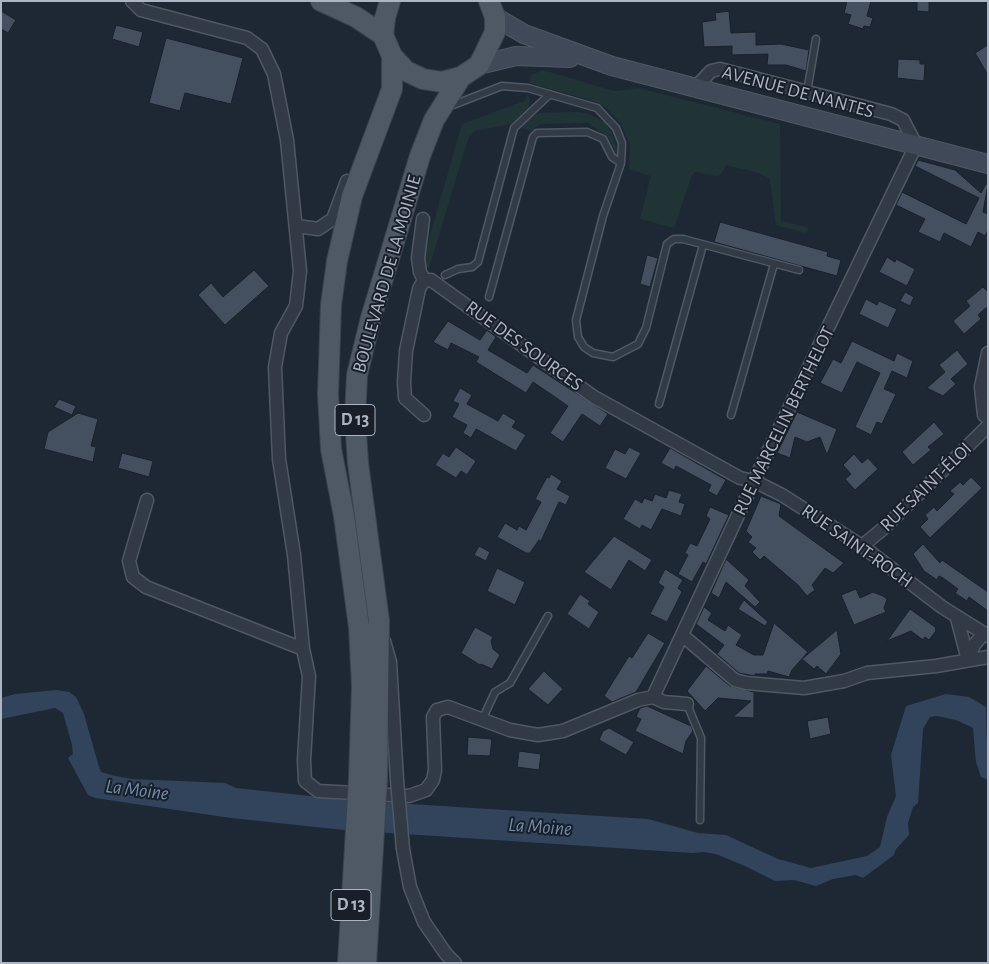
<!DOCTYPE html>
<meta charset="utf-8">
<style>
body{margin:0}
#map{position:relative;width:989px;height:964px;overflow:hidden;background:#1e2835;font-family:"Alegreya Sans",sans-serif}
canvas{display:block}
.frame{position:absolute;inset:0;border:2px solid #abb5c3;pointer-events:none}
</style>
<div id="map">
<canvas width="989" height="964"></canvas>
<div class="frame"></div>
</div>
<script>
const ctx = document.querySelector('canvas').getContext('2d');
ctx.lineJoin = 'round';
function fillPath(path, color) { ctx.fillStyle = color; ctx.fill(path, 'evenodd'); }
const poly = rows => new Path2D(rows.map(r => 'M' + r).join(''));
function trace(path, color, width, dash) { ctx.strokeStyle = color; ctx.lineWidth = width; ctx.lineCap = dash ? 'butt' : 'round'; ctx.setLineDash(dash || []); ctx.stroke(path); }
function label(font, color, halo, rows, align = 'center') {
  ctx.font = font + ' "Alegreya Sans",sans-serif'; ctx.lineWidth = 4; ctx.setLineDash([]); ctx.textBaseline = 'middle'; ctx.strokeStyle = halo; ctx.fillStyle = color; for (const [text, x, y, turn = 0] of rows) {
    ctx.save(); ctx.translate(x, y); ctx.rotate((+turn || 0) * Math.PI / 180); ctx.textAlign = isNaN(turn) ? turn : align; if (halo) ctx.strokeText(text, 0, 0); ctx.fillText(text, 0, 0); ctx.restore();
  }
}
const green = poly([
 [543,70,614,91,638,88,780,124,781,221,809,228,806,233,776,225,770,179,759,173,726,165,721,174,717,176,695,172,692,175,674,228,640,219,651,176,629,169,630,144,621,124,608,109,593,101,529,83,531,75],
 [527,94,530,99,529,108,511,124,474,131,468,139,429,268,422,263,462,124,525,101],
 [579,112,591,115,606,123,612,133,618,152,617,157,607,136,588,123,540,124,531,131,519,127,538,113]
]);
const water = poly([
 [56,690,69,692,76,697,84,714,99,767,101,772,115,776,132,779,225,783,236,788,346,800,648,819,698,833,726,835,778,859,811,868,867,856,880,847,887,817,896,796,891,755,906,706,946,694,969,697,986,707,988,780,981,777,976,762,973,728,956,720,937,716,930,717,923,729,918,803,913,807,908,823,909,835,896,849,894,855,863,878,856,875,833,879,816,886,794,880,775,881,745,866,716,854,704,852,692,853,344,830,231,818,95,798,88,795,68,758,73,754,72,745,63,713,55,708,1,719,1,698,15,694]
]);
const building = poly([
 [847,1,871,1,867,16,873,18,870,27,864,26,863,29,848,24,851,15,844,13,847,1],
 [917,1,929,1,929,12,917,11,917,1],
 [1,11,16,20,8,33,1,29,1,11],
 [729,11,731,33,756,32,756,45,781,44,809,50,806,71,786,65,767,65,768,54,732,55,732,46,704,47,702,22,716,20,715,13,729,11],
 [116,25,143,32,139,47,112,39,116,25],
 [166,38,243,58,231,104,185,93,180,111,149,103,166,38],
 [988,45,988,75,975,53,988,45],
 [898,59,920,60,920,64,925,64,924,81,897,78,898,59],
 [918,160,955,170,981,193,986,184,988,184,983,212,988,214,988,230,985,236,978,232,971,247,944,233,940,242,918,232,925,219,896,205,902,192,966,224,979,198,915,166,918,160],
 [720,222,828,252,827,256,841,260,837,276,714,242,720,222],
 [647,255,658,258,650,287,640,284,647,255],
 [887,257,895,262,896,259,915,269,907,286,879,272,887,257],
 [254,270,269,286,225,325,198,295,211,283,223,297,254,270],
 [983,287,988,292,988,306,978,315,981,319,964,334,953,321,970,306,966,301,983,287],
 [905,292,914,297,910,306,900,301,905,292],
 [866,299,877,305,879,301,897,309,888,328,859,314,866,299],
 [448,321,480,340,487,330,496,337,488,350,527,373,533,365,608,414,600,426,582,414,563,442,550,433,568,406,533,382,526,393,476,362,479,357,451,343,448,350,433,342,448,321],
 [852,341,894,361,897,353,913,361,907,378,892,371,884,389,896,394,882,424,877,422,871,435,855,427,880,373,857,362,842,393,820,383,833,359,841,363,852,341],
 [957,350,968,364,951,379,956,384,943,396,927,388,945,372,939,365,957,350],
 [460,388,472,395,467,404,485,414,498,421,503,413,516,421,512,427,526,435,516,451,476,429,471,438,463,433,467,425,452,417,459,404,453,401,460,388],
 [59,399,76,406,72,415,54,407,59,399],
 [797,412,837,429,827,455,820,437,807,442,795,437,790,458,777,453,797,412],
 [78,413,98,419,91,446,96,447,93,462,44,449,48,432,78,413],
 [934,422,944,434,928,447,931,450,913,465,902,452,934,422],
 [456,447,476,461,467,475,461,471,456,478,435,465,443,453,449,457,456,447],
 [629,447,641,453,626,479,605,468,615,449,625,454,629,447],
 [670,448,726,480,717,496,708,491,711,485,676,466,674,470,661,463,670,448],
 [122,453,153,461,149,477,118,468,122,453],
 [854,454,862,463,868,458,878,469,855,490,845,479,851,474,843,465,854,454],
 [551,474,562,481,557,489,570,496,566,505,559,502,541,541,539,540,530,553,526,553,497,537,505,523,517,530,519,526,526,530,541,502,535,499,547,477,549,478,551,474],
 [971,477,982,488,930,538,920,527,928,519,925,515,934,507,937,511,954,494,950,491,960,482,963,485,971,477],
 [669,490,682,494,679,502,685,504,681,516,662,509,651,530,642,525,640,529,623,519,635,499,642,503,644,498,652,501,655,494,666,498,669,490],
 [761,496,781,504,779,516,844,563,833,573,825,568,812,585,815,590,807,596,798,585,764,556,760,560,752,552,756,548,748,542,752,537,746,531,761,496],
 [710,507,729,515,706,564,703,562,692,582,678,574,688,555,685,553,690,543,697,546,710,519,706,516,710,507],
 [614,536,652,560,645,571,629,560,611,590,584,572,614,536],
 [923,544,940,563,942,560,988,592,988,611,969,597,967,601,955,593,958,589,943,578,939,576,937,580,924,571,913,554,923,544],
 [479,546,490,552,486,561,474,555,479,546],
 [726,559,749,580,745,586,760,602,755,607,726,582,719,598,711,593,726,559],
 [497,568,525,582,515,605,487,591,497,568],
 [665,569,683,580,678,588,682,592,667,622,650,614,664,587,658,583,665,569],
 [856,589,860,598,873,592,883,596,887,599,884,608,886,612,854,625,841,595,856,589],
 [580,594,590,601,588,604,599,612,589,629,567,614,580,594],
 [744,600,768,622,765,626,738,609,744,600],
 [704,607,712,613,708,620,725,631,728,625,742,635,736,645,754,655,763,655,774,623,808,652,792,670,789,677,768,671,767,674,755,674,755,676,739,673,717,654,724,645,696,624,704,607],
 [910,609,935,627,936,631,929,640,925,637,923,640,911,631,887,641,910,609],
 [475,627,493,637,491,641,493,649,500,655,492,669,481,664,480,665,461,653,475,627],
 [837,630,841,654,826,674,817,666,814,669,802,659,837,630],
 [648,633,665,643,636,692,612,702,604,696,629,656,632,658,648,633],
 [706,666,730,686,754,692,754,718,733,717,751,701,718,698,705,711,687,691,706,666],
 [544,671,563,689,548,705,528,689,544,671],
 [647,706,691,726,693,731,686,741,683,754,635,731,641,719,636,717,640,708,647,706],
 [828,717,831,734,810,739,807,721,828,717],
 [609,728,634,742,626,755,599,740,603,731,609,728],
 [468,737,492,739,490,756,467,755,468,737],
 [519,751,541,754,539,770,517,767,519,751]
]);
const lane = poly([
 [807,92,816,39],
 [449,102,453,105,502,86,528,88,597,108,616,128,622,143,621,163,603,216,576,320,578,337,584,347,593,353,613,357,638,344,646,328,667,244,674,239,683,239,799,270],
 [445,275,458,269,472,267,478,262,514,128,550,94],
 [489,297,533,137,537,133,587,132,603,139,612,157,621,163],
 [659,404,703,245],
 [731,415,774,264],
 [687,704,701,738,700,820],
 [482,720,495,692,510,683,548,616]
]);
const street = poly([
 [132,1,141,10,247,38,262,49,274,74,287,140,300,271,296,306,281,333,275,367,279,459,294,555,303,649,309,676,304,760,305,781,318,791,409,796,426,790,433,780,435,770,433,717,437,710,448,707,510,730,538,735,563,731,638,700,653,697],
 [423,219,418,258,420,272,424,280],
 [297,226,318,229,333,219,347,181],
 [988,353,981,387,984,415,988,419],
 [424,415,405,398,404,382,406,351,419,289,424,280,431,280,594,397,740,478,754,481,782,495,862,546,942,607,988,636],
 [147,500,129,561,133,577,146,587,303,649],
 [862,546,884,528,988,426],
 [957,618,968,660],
 [682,635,735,680,746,683,804,688,844,681,867,673,936,666,988,657],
 [384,641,390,662,397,780],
 [968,660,974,645,984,633],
 [653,697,754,481,916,145,903,120,891,114,720,69,711,71,696,87],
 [653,697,664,702,687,704],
 [403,849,410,887,424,922,446,954,455,963]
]);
const secondary = poly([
 [495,17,524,34,612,66,988,164],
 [479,65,516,56,570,58]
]);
const primary = poly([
 [321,1,356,17,383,35],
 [390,1,385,18,383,35,392,56,406,71,423,79,442,82,461,77,479,65,495,32,495,17,489,1],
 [359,779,362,686,359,627,344,516,331,449,328,394,331,305,337,261,352,196,392,89,392,56],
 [377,780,379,621,358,463,355,418,357,375,371,318,420,156,434,120,461,77],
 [348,963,355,847],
 [366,963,373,847]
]);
const streetBridge = poly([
 [397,780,403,849]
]);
const primaryBridge = poly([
 [355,847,359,779],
 [373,847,377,780]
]);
const shields = [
 [355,420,40],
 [351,905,40]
];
const shieldNames = [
 ["D 13",355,420],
 ["D 13",351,905]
];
const streetNames = [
 ["AVENUE DE NANTES",798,92,15],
 ["BOULEVARD DE LA MOINIE",387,274,-74],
 ["RUE DES SOURCES",524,346,36],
 ["RUE MARCELIN BERTHELOT",784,421,-64],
 ["RUE SAINT-ÉLOI",926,487,-44],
 ["RUE SAINT-ROCH",857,546,35]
];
const waterNames = [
 ["La Moine",137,790,7],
 ["La Moine",540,827,4]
];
fillPath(green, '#203436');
fillPath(water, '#31445c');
fillPath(building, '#444f5f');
trace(building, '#19212c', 1);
trace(lane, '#4f5864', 9);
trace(street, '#4f5864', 15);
trace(secondary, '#4f5864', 20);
trace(primary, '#3b434f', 22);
trace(lane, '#323a45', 6);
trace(street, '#323a45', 12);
trace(secondary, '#404958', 18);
trace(primary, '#4f5966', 20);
trace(streetBridge, '#4f5864', 15, []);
trace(primaryBridge, '#3b434f', 22, []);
trace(streetBridge, '#323a45', 12);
trace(primaryBridge, '#4f5966', 20);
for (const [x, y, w] of shields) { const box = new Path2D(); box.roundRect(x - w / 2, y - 15.5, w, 31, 4); ctx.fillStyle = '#181f29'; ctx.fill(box); trace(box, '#abb5c3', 1); }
label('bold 18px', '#abb5c3', null, shieldNames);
label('19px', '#abb5c3', '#181f29', streetNames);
label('italic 20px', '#738cab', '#181f29', waterNames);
</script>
